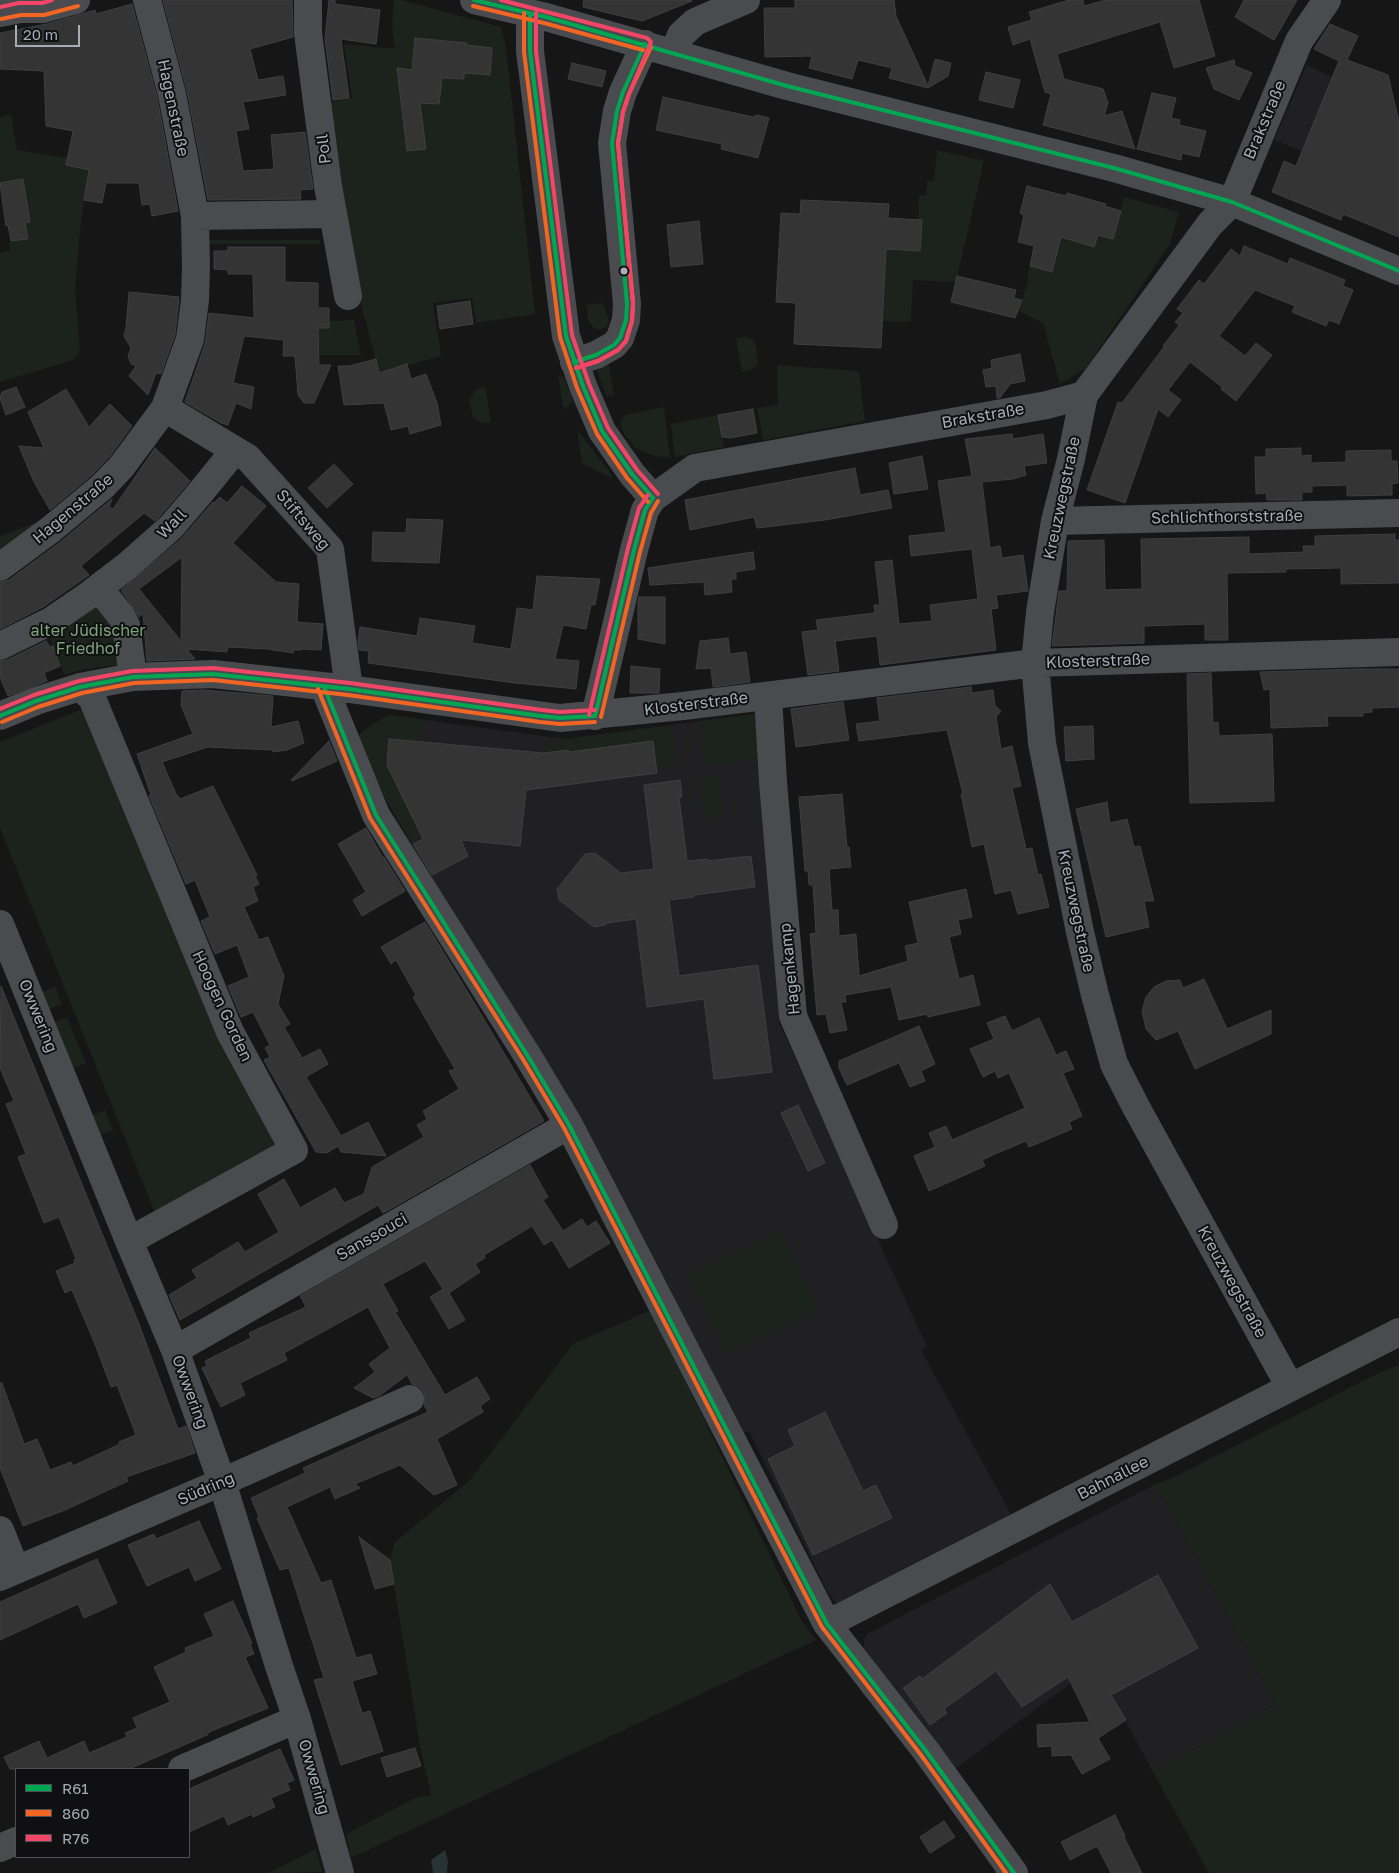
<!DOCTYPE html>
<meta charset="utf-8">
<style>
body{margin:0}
#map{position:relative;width:1399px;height:1873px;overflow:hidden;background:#161616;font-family:"Golos Text",sans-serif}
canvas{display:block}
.legend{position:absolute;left:15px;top:1768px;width:175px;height:90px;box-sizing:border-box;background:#101012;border:1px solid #4c4f54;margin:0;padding:6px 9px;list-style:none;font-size:15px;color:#a6adb8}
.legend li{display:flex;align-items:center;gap:10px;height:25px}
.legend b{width:25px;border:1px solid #4c4f54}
.scale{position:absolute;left:15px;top:25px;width:65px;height:22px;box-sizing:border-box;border:2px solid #a6adb8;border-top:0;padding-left:6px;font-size:15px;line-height:18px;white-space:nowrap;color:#a6adb8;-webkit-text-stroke:4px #101012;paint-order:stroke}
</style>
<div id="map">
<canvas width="1399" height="1873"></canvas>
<ul class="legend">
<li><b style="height:6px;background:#00a651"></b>R61</li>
<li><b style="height:6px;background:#f26522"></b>860</li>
<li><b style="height:6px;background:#f34667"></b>R76</li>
</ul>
<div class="scale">20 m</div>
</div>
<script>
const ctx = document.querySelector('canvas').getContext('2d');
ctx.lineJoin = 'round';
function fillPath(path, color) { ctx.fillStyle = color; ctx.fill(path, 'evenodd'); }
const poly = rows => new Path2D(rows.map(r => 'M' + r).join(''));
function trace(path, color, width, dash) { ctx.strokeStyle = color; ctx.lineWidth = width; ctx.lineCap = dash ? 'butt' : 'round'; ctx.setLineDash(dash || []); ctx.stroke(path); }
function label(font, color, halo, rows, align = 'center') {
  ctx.font = font + ' "Golos Text",sans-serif'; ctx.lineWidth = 4; ctx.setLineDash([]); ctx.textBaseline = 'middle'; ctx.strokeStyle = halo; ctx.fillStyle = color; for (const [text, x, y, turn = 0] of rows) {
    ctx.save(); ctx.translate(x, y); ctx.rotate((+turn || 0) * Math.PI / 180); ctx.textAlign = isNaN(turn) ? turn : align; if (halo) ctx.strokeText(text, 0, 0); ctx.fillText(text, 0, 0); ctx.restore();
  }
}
const built = poly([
 [1307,65,1357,89,1317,157,1274,140],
 [755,714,780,1025,927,1347,921,1350,1011,1514,836,1603,826,1589,749,1431,741,1434,666,1282,384,796,358,737,363,731,388,715,565,739],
 [1156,1484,1276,1704,1153,1772,1112,1696,1071,1683,954,1770,864,1651,864,1641,867,1634]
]);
const green = poly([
 [394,0,401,0,501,27,506,47,535,314,476,323,472,298,433,303,441,356,379,373,356,284,323,104,352,98,344,44,395,49,392,24],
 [11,114,17,150,68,158,66,165,81,168,90,162,81,220,75,290,80,350,73,360,0,382,0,253,10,251,9,242,28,239,25,223,30,222,23,180,0,183,0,118],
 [937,150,984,161,956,282,913,280,911,322,883,321,886,249,920,251,922,220,918,220,919,195,926,195,927,181,934,181],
 [1124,197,1179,212,1170,244,1086,368,1060,384,1043,323,1019,311,1029,277,1027,276,1030,266,1052,272,1064,225,1113,239],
 [208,240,320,240,320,244,208,244],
 [603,303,609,322,605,328,596,330,588,321,586,305],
 [354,320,361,355,319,355,318,328,329,328,329,321],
 [748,337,755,342,758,364,751,370,742,372,736,338],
 [608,361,614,395,608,396,606,395,596,368],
 [777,365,859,371,865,421,763,440,757,408,778,405],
 [558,376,564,377,573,401,564,410],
 [485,387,491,422,485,423,478,421,473,416,469,401,475,390],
 [664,407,670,458,654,456,636,448,624,434,620,422,625,415,629,414],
 [718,415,724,447,675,457,671,424],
 [577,430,610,472,613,479,582,463],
 [34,523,35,526,0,554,0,536],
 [95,601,124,640,122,664,80,670,64,675,47,629],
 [85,708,265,1117,275,1147,158,1220,0,828,0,742],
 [755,714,759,759,704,766,698,721],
 [388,715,422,719,421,742,389,739,387,765,423,840,412,844,384,796,358,737,363,731],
 [672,725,678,765,657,768,653,741,569,752,568,750,548,754,555,737,565,739],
 [719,776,724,817,704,819,699,778],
 [55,986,62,1004,47,1010,40,993],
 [67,1017,86,1063,71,1070,52,1024],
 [105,1110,113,1130,98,1136,90,1116],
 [781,1231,819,1311,726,1354,688,1275],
 [651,1310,802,1621,816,1640,351,1858,346,1834,417,1797,431,1795,420,1746,390,1560,394,1543,470,1480,573,1344],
 [1399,1365,1399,1873,1209,1873,1153,1772,1276,1704,1156,1484,1172,1478,1379,1373],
 [316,1849,322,1872,268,1873]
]);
const water = poly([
 [445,1850,448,1861,447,1873,433,1873,431,1860]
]);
const building = poly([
 [163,0,292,0,293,37,250,49,258,80,283,76,286,95,243,102,249,129,236,131,243,171,274,169,271,135,305,132,313,189,300,190,301,199,208,200,187,91,163,0],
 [329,0,335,0,335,4,380,10,376,44,341,39,349,98,333,100,325,39,329,0],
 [584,0,691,0,692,1,642,21,583,7,584,0],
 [795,0,894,0,896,16,928,86,935,59,951,63,948,76,928,88,889,78,892,68,858,60,852,79,809,68,812,56,765,57,764,8,795,8,795,0],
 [1069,0,1083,0,1084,6,1106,0,1199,0,1215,56,1174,68,1160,22,1057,54,1064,79,1103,89,1108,103,1104,116,1122,111,1135,149,1043,125,1051,94,1045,92,1030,39,1013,45,1008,27,1032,20,1029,12,1069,0],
 [1244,0,1297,0,1274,40,1235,17,1244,0],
 [132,4,157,97,178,211,152,216,150,204,142,205,139,183,106,183,102,203,84,200,89,170,66,165,73,131,46,126,44,71,0,69,0,33,47,24,95,10,96,14,132,4],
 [1330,24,1358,36,1347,60,1388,75,1399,122,1399,237,1343,214,1341,220,1272,192,1284,161,1296,166,1339,61,1314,49,1330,24],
 [415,38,467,43,466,45,492,48,490,75,464,73,464,79,442,78,439,104,420,103,426,149,407,151,397,68,412,70,415,38],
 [1234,60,1235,66,1252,73,1239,100,1214,89,1206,68,1234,60],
 [572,63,606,71,602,87,568,79,572,63],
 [986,72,1020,80,1013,108,979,100,986,72],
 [1152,93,1176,98,1171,118,1180,120,1179,125,1206,131,1199,157,1182,153,1181,160,1137,149,1152,93],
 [663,97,753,117,757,115,769,118,758,158,721,149,722,144,656,130,663,97],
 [23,179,30,222,25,223,28,239,11,241,8,225,6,226,0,183,23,179],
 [1027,186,1066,196,1067,193,1106,204,1105,206,1121,211,1113,239,1098,235,1094,247,1061,237,1052,272,1030,266,1034,246,1018,242,1024,215,1020,213,1027,186],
 [801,200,889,204,888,218,922,220,920,251,886,249,881,348,794,344,796,303,776,302,781,213,800,214,801,200],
 [699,221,703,264,671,267,667,225,699,221],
 [1244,246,1288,264,1290,258,1345,280,1343,286,1353,290,1339,324,1329,320,1326,326,1292,312,1295,306,1255,290,1219,336,1245,356,1256,343,1272,355,1236,401,1221,389,1222,387,1190,362,1168,390,1181,400,1168,417,1158,409,1125,503,1087,490,1118,402,1122,403,1164,347,1163,346,1179,325,1175,322,1183,313,1177,309,1199,280,1204,284,1231,249,1240,256,1244,246],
 [228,247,285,247,285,282,318,283,318,308,329,308,329,328,318,328,319,365,331,365,314,403,304,403,298,395,295,356,283,356,284,340,244,336,233,383,254,387,251,409,236,403,228,425,221,423,185,402,205,344,209,313,254,318,253,274,228,274,228,270,214,269,214,251,228,251,228,247],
 [957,276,1016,290,1014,298,1022,300,1015,318,951,302,957,276],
 [129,292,179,297,175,335,161,374,156,373,148,395,129,376,136,366,131,364,128,356,131,348,124,336,126,328,129,292],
 [470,301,473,324,440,329,437,306,470,301],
 [1020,354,1025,381,1010,384,1000,398,997,398,996,386,986,387,983,370,992,368,991,360,1020,354],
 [376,359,379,373,407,364,411,379,426,374,437,403,441,425,410,434,408,426,391,430,384,403,344,405,338,366,349,366,376,359],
 [16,387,25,407,6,415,0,398,2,392,16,387],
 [66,389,89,427,110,404,132,426,110,456,92,475,50,510,33,480,19,446,44,448,28,412,66,389],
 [753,409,757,433,730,438,722,437,718,415,753,409],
 [1012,434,1013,439,1043,434,1047,463,1024,466,1026,475,1013,479,982,482,990,548,1000,546,1002,558,1023,555,1028,591,996,595,998,608,991,609,996,650,880,665,877,636,835,641,839,671,808,675,802,632,818,630,816,620,875,613,874,605,880,605,875,562,892,560,899,624,932,621,930,605,978,599,972,549,911,556,909,536,946,532,938,481,972,476,965,439,1012,434],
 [155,448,190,481,160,516,155,521,144,513,81,566,89,575,43,607,0,629,0,582,9,580,59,543,112,499,109,507,113,509,155,448],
 [1301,448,1301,456,1311,455,1311,463,1346,462,1346,451,1391,450,1391,461,1397,461,1398,483,1392,484,1392,495,1347,496,1347,485,1312,486,1312,492,1302,492,1302,500,1267,500,1266,493,1256,494,1255,457,1266,457,1266,449,1301,448],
 [922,456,928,489,894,494,889,463,922,456],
 [334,464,353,484,327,508,308,488,334,464],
 [855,468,860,495,888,490,892,508,825,520,757,528,754,517,690,530,685,500,855,468],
 [242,486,266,506,233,543,276,582,299,584,297,622,323,624,321,650,301,649,301,650,294,650,293,653,267,649,228,647,227,652,187,649,195,659,147,661,143,613,139,617,121,590,181,539,213,502,214,503,220,497,227,503,242,486],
 [182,557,181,641,139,589,182,557],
 [407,519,443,520,439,563,372,561,373,532,406,533,407,519],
 [1395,534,1395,540,1399,540,1399,583,1341,584,1341,568,1286,569,1286,572,1227,573,1228,640,1205,640,1205,624,1144,626,1144,643,1052,646,1059,591,1067,591,1068,541,1104,540,1105,590,1142,589,1141,539,1249,537,1249,554,1304,552,1303,546,1315,546,1315,536,1395,534],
 [753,552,755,569,736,572,736,579,731,579,732,592,705,595,704,582,650,585,648,568,753,552],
 [537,576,600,579,595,605,591,605,586,629,563,625,555,659,579,661,576,689,515,683,368,663,369,651,359,650,358,642,360,627,417,636,420,618,475,626,472,643,511,649,517,608,533,610,537,576],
 [639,597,665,597,665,644,638,639,638,603,639,597],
 [728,638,730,654,746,652,750,682,713,687,711,668,696,669,700,641,728,638],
 [46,641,50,647,53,646,60,666,44,673,47,681,8,696,0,677,0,661,7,660,46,641],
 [631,666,660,669,659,693,630,693,631,666],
 [1361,669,1399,669,1399,707,1372,708,1372,712,1363,713,1363,716,1327,716,1328,726,1271,728,1270,689,1264,690,1260,672,1361,669],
 [1211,673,1213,723,1218,722,1219,736,1272,734,1274,801,1190,803,1187,674,1211,673],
 [971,687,972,693,993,690,995,706,1001,711,996,717,1001,749,1012,746,1021,786,1012,788,1026,849,1032,848,1038,875,1041,874,1049,907,1018,914,1011,890,995,894,984,844,972,847,961,794,963,794,947,730,859,741,856,724,880,721,877,698,971,687],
 [204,690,273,696,271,727,298,721,304,743,287,750,273,752,272,750,208,747,162,762,177,796,178,796,180,799,213,786,257,875,255,876,259,884,253,887,258,901,244,907,259,940,268,937,284,976,278,1004,290,1024,284,1027,302,1058,320,1049,328,1064,306,1077,341,1136,368,1122,386,1156,341,1152,338,1146,327,1153,316,1152,264,1060,270,1057,265,1048,270,1045,253,1012,241,1017,228,986,249,977,237,945,215,954,201,921,210,917,195,880,186,884,149,796,151,795,137,754,193,734,181,705,182,691,204,690],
 [843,702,849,740,796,747,791,709,843,702],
 [1093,726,1094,759,1066,761,1064,727,1093,726],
 [389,739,543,753,568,750,569,752,653,741,657,773,526,790,520,846,461,840,468,856,432,875,413,844,423,839,387,765,389,739],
 [329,741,337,761,292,781,291,780,329,741],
 [680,780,682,797,679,798,687,861,707,859,707,861,751,856,755,887,694,895,694,897,669,900,679,976,758,965,772,1072,714,1079,704,999,647,1007,636,919,607,923,605,925,594,927,559,900,557,889,585,854,595,853,621,873,654,869,644,785,680,780],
 [842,794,847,847,849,847,851,867,829,869,832,910,838,910,839,936,856,934,859,976,908,961,905,946,918,943,909,902,966,889,972,917,958,920,961,934,949,937,959,979,973,975,980,1005,928,1017,927,1014,899,1020,891,987,845,995,846,1002,841,1002,847,1030,830,1033,826,1014,817,1015,810,934,816,933,813,885,809,885,808,871,805,871,799,797,842,794],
 [1107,802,1110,823,1127,819,1134,847,1140,846,1154,901,1144,901,1149,927,1106,937,1076,809,1107,802],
 [366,828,383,858,384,857,405,891,362,916,353,900,366,892,338,844,366,828],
 [425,922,478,1009,544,1121,383,1213,378,1205,180,1320,169,1295,197,1278,192,1270,238,1242,245,1252,279,1232,258,1194,284,1179,300,1208,335,1188,344,1203,364,1194,372,1167,424,1137,417,1125,427,1119,423,1111,459,1089,449,1071,455,1069,413,997,416,995,396,960,391,964,381,947,425,922],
 [1204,979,1227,1029,1271,1010,1271,1034,1195,1069,1178,1031,1156,1040,1146,1029,1142,1011,1146,997,1154,987,1166,981,1180,980,1183,988,1204,979],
 [1,986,139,1324,178,1429,186,1426,195,1453,126,1477,128,1481,65,1510,23,1526,0,1468,0,1383,2,1383,24,1444,37,1439,50,1470,71,1462,73,1466,120,1444,119,1442,136,1435,117,1385,111,1387,95,1344,72,1290,65,1293,56,1271,75,1263,74,1260,76,1259,59,1217,44,1223,18,1157,26,1154,6,1104,14,1101,0,1068,1,986],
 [1005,1016,1012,1031,1039,1018,1056,1055,1066,1051,1074,1069,1063,1073,1082,1116,1069,1122,1072,1129,1029,1147,1026,1141,995,1154,982,1160,985,1166,929,1191,914,1156,935,1147,929,1133,946,1126,952,1140,1025,1108,1009,1073,998,1078,995,1071,983,1077,970,1049,994,1039,987,1023,1005,1016],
 [919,1026,935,1064,921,1071,925,1081,910,1087,899,1063,847,1085,839,1068,839,1061,919,1026],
 [798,1105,825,1163,808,1171,781,1113,798,1105],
 [530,1165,548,1197,543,1200,563,1231,582,1219,587,1227,596,1221,610,1243,569,1268,552,1240,544,1245,532,1226,484,1255,485,1258,475,1264,480,1272,449,1293,465,1320,449,1329,430,1297,443,1289,425,1261,383,1284,398,1311,395,1312,445,1395,477,1377,490,1399,480,1406,483,1412,437,1439,457,1485,434,1495,400,1465,355,1484,360,1488,335,1499,330,1487,287,1507,321,1583,331,1580,356,1658,371,1654,377,1674,352,1681,362,1713,370,1711,383,1751,341,1765,314,1680,324,1678,289,1568,280,1570,257,1518,259,1517,251,1498,305,1473,303,1468,428,1412,424,1405,424,1393,420,1387,412,1384,407,1375,379,1396,373,1398,354,1388,375,1372,369,1364,390,1348,368,1307,284,1353,287,1360,240,1383,245,1395,221,1407,202,1368,207,1366,205,1361,251,1338,249,1333,306,1307,300,1296,530,1165],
 [825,1412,863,1491,876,1485,892,1518,813,1555,768,1459,795,1446,788,1430,825,1412],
 [199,1521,221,1569,195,1581,189,1567,147,1586,128,1545,154,1534,156,1539,199,1521],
 [359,1537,390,1560,394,1584,375,1589,359,1537],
 [97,1559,117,1603,84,1618,78,1604,0,1640,0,1602,97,1559],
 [1158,1575,1198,1648,1111,1695,1126,1720,1098,1738,1110,1759,1082,1774,1071,1755,1052,1756,1052,1746,1038,1747,1037,1725,1090,1722,1068,1677,1022,1707,996,1671,944,1709,947,1713,930,1725,903,1688,920,1676,922,1679,1050,1584,1072,1622,1158,1575],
 [233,1601,252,1643,250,1644,254,1654,245,1657,268,1708,209,1732,207,1735,129,1769,10,1769,4,1757,39,1741,47,1758,84,1741,89,1753,127,1737,125,1733,137,1728,133,1718,170,1702,154,1667,186,1652,185,1648,214,1636,204,1614,233,1601],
 [415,1748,421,1766,387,1777,381,1758,415,1748],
 [280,1749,294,1780,287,1783,290,1790,271,1798,275,1807,253,1817,252,1814,228,1825,224,1816,189,1832,189,1789,280,1749],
 [1115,1815,1125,1836,1124,1837,1142,1873,1111,1873,1097,1846,1070,1860,1061,1842,1115,1815],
 [944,1821,955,1837,930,1853,920,1837,944,1821]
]);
const minor = poly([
 [308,0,308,33,328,186,348,296],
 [474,0,546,17,787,86,1114,168,1232,202,1399,271],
 [0,13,20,9,43,9,76,0],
 [530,13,530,51,566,336,583,386,602,431,632,474,653,498],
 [674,52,681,35,695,22,746,0],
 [195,216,333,214],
 [574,362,596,355,614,345,620,338,626,320,627,304,612,143,617,111,623,92,645,44],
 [1084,395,1071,459,1055,521,1040,612,1035,663,1042,743,1080,932,1095,995,1114,1064,1136,1107,1290,1387],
 [165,408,248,458,330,549,349,689],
 [1055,521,1399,513],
 [0,567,50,530,103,486,122,466,165,408,190,339,195,300,196,267,195,216,172,94,147,0],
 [99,588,121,616,126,625,133,677],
 [0,646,51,621,89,595,127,566,171,527,200,493,235,450],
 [80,687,92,698,230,1032,294,1150,129,1241],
 [324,687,376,815,529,1058,569,1125,827,1624,926,1751,1014,1873],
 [768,696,773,782,793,1016,884,1225],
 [0,716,36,701,80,687,133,677,213,674,349,689,560,718,683,706,1035,663,1399,652],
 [595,716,634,550,645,510,653,498,695,468,1047,405,1084,395,1210,224,1232,202,1299,41,1327,0],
 [0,924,129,1241,175,1350,222,1482,279,1666,297,1719,340,1873],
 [175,1350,569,1125],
 [0,1530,16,1570],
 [0,1577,222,1482,410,1399],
 [827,1624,1399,1332],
 [182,1769,297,1719],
 [0,1848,16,1841]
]);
const bus1 = poly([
 [474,0,546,17,787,86,1114,168,1232,202,1399,271],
 [530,13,530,51,566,336,583,386,602,431,632,474,653,498],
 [574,362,596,355,614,345,620,338,626,320,627,304,612,143,617,111,623,92,645,44],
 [324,687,376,815,529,1058,569,1125,827,1624,926,1751,1014,1873],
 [0,716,36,701,80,687,133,677,213,674,349,689,541,716,560,718,595,716],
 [595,716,634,550,645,510,653,498]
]);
const bus2 = poly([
 [473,6,544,23,643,50],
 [524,13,524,52,560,337,577,388,597,434,627,478,648,502],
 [1,19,21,15,44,15,78,6],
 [576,368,598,361,618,350,626,341,632,321,633,303,618,143,623,112,629,94,651,47],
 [318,689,370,818,524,1061,564,1128,822,1627,921,1755,1006,1873],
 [601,717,640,552,651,513,658,501],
 [2,722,38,707,82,693,134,683,213,680,348,695,540,722,560,724,595,722]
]);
const bus3 = poly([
 [501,0,647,38,651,42,629,94,623,112,618,143,633,303,632,321,626,341,618,350,598,361,576,368],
 [0,7,19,3,42,3,52,0],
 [536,13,536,51,572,335,589,384,608,428,637,470,658,494],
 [0,709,34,695,79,681,132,671,213,668,350,683,542,710,560,712,595,710],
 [589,715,628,548,639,508,648,495]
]);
const markers = [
 [624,271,4.5,"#a6adb8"]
];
const streetNames = [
 ["Hagenstraße",173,108,78],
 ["Brakstraße",1265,120,-67],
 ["Poll",324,149,-97],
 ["Brakstraße",983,416,-10],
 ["Kreuzwegstraße",1062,498,-78],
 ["Hagenstraße",73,509,-40],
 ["Schlichthorststraße",1227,517,-1],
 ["Stiftsweg",303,520,50],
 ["Wall",172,524,-46],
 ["Klosterstraße",1098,661,-2],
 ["Klosterstraße",696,704,-7],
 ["Kreuzwegstraße",1076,911,78],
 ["Hagenkamp",790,969,-96],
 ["Hoogen Gorden",222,1006,65],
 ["Owwering",38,1016,68],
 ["Sanssouci",372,1237,-30],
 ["Kreuzwegstraße",1232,1282,61],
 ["Owwering",190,1392,70],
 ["Bahnallee",1113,1478,-27],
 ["Südring",206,1489,-23],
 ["Owwering",314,1777,74]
];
const parkNames = [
 ["alter Jüdischer",88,631],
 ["Friedhof",88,649]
];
fillPath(built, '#202022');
fillPath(green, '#1b231c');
fillPath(water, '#283338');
fillPath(building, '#343435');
trace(building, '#3e3f42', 1);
trace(minor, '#494b4f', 28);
trace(bus1, '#00a651', 4);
trace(bus2, '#f26522', 4);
trace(bus3, '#f34667', 4);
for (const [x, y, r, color] of markers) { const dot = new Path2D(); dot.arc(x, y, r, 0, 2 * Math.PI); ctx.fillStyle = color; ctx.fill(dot); trace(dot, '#101012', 2); }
label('16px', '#a6adb8', '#101012', streetNames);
label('16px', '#7ea47b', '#101012', parkNames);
</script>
